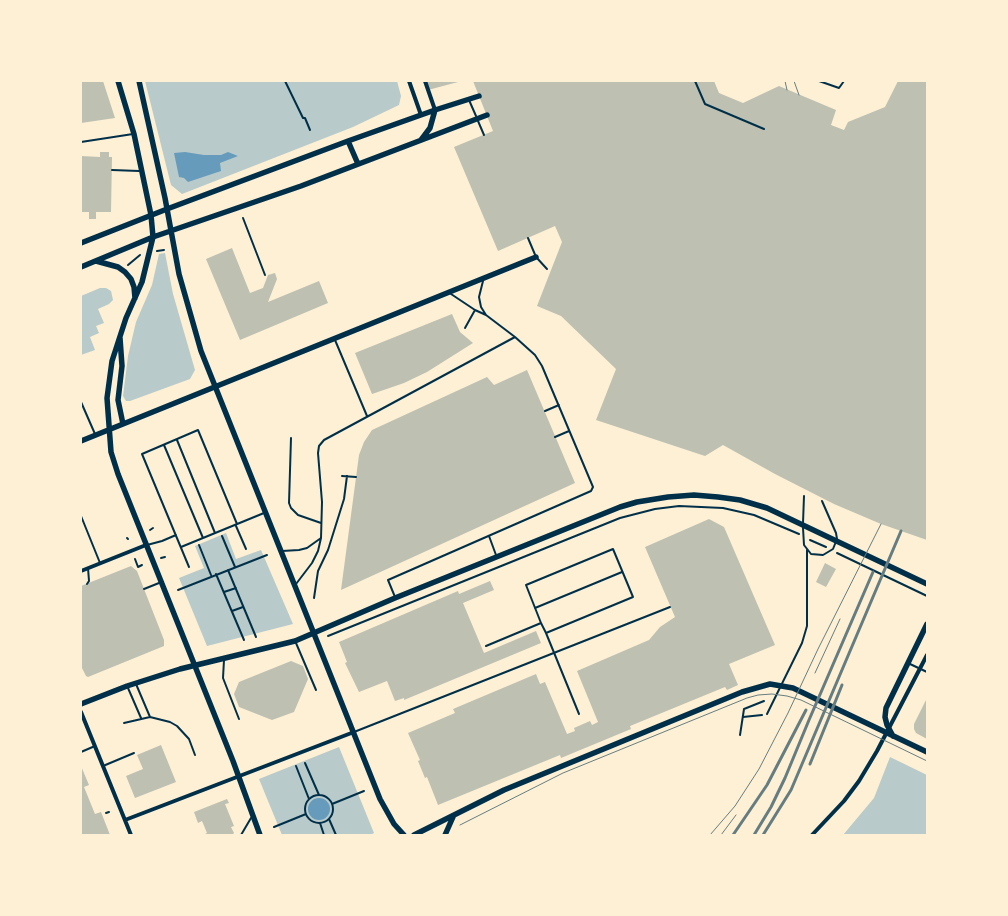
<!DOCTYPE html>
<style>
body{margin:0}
#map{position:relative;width:1008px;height:916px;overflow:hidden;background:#fdf0d5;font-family:Roboto,sans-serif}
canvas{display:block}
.frame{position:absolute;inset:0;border:82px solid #fdf0d5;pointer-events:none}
</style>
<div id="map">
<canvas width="1008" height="916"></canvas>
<div class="frame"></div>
</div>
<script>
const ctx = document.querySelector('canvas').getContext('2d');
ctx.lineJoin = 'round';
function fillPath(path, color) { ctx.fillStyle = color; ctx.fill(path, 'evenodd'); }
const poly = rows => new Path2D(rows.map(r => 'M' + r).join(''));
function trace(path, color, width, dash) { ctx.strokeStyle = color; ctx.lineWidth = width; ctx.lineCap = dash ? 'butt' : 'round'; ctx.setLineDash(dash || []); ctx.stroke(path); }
const green = poly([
 [145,81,397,81,401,96,399,105,353,127,182,194,171,185],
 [165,253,173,294,195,370,190,379,130,401,126,401,123,396,128,356,136,322,152,285,159,254],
 [100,288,106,288,111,291,113,300,109,304,98,309,104,323,96,326,99,333,90,337,95,350,81,355,81,296],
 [226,533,236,559,261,550,293,624,207,646,179,578,204,568,195,546],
 [339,747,374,833,370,835,282,835,259,779],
 [890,757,927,775,927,835,843,835,874,798]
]);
const water = poly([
 [185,152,204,155,221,155,228,152,238,156,220,163,221,171,188,182,184,178,179,177,174,153],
 '308 809a11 11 0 1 1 22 0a11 11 0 1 1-22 0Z'
]);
const building = poly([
 [81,81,103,81,115,118,81,123],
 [425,81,458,81,458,82,428,90],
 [473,81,714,81,719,93,743,103,779,86,836,110,831,125,844,130,848,122,885,107,898,81,927,81,927,540,881,524,834,504,775,474,723,445,705,456,596,420,616,369,561,316,537,306,562,242,555,226,498,251,454,147,493,131],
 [100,152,109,152,109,157,112,157,111,212,96,212,96,219,89,219,89,212,81,212,81,156,100,157],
 [232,248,250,293,263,288,268,275,275,273,277,279,268,302,319,281,328,303,240,340,206,259],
 [452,314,460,332,473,343,427,372,404,383,372,394,355,353],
 [527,370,575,483,341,590,359,455,364,442,372,430,487,377,494,385],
 [709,519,724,527,775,645,729,664,738,685,727,690,725,687,630,726,631,729,561,758,560,755,438,805,427,777,425,778,418,761,420,760,408,733,455,713,453,709,536,674,540,684,545,682,567,734,575,731,574,728,590,721,592,725,598,722,577,671,649,640,660,627,675,617,645,547],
 [825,563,836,569,826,587,816,582],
 [131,566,137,571,144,589,164,640,164,646,88,677,86,676,81,666,81,586],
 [490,581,494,590,463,603,484,653,536,631,541,643,404,700,404,698,395,701,387,681,359,692,345,663,347,662,339,642,458,591,459,594],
 [291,661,303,666,308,679,294,712,272,720,239,707,234,694,239,682],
 [927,698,927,739,916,733,914,729,914,724],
 [161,745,176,782,135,798,126,776,143,769,137,755],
 [81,766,89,785,84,787,95,814,101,812,110,835,81,835],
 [227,799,229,803,225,804,234,826,231,827,234,833,232,835,203,835,207,833,202,821,198,823,194,812]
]);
const path = poly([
 [285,81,303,118,305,118,310,130],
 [243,218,265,275],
 [157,251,164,250],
 [128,265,140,255],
 [342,476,356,477],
 [150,530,153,528],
 [222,536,235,567],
 [127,538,128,539],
 [810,540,826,547],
 [199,545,211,575],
 [837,553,927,596],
 [161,558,165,557],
 [135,559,138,567,142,565],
 [228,570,256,637],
 [216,574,244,640],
 [178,590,267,555],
 [224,592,236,588],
 [314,598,318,571,328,550,344,499,347,476],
 [232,611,243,607],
 [328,636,620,518,655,509,679,506,723,508,754,515,799,534],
 [743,717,762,715],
 [740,735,744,709,764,701],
 [305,763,319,795],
 [296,766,309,799],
 '305 809a14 14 0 1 1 28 0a14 14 0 1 1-28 0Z',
 [332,804,364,791],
 [106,813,109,812],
 [329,819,336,835],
 [320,823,324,835],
 [274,827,306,814]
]);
const service = poly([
 [695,81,705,104,764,129],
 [819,81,839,88,844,81],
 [469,100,476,116],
 [478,121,484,135],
 [81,142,133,134],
 [112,170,139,171],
 [528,238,536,257,547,269],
 [483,281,479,297,481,307,486,315],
 [465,328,475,310],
 [335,340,367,416],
 [81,402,95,434],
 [545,411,559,405],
 [555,437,569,431],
 [291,438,289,503,291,508,298,515,321,523],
 [177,440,215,533],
 [164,445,203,538],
 [81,516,100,563],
 [803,523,804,496],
 [236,526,246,549],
 [803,528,804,545,811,554,823,555,833,549,837,539,836,533,822,501],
 [489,536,496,555],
 [147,545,162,541,176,535],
 [181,547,264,513],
 [282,551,299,550,307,548,321,538],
 [189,567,142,454,198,430,237,524],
 [87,584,89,581,88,568],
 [296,584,312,563,318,551,321,538,322,502,318,453,319,446,324,440,515,337],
 [144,589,159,583],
 [395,597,388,580,591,491,593,487,542,366,535,355,515,337,486,315,475,310,451,294],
 [535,608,622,572],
 [546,633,633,597,613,549,526,585,541,623,546,633,579,714],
 [296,643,316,690],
 [486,646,541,623],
 [224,660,223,678,239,719],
 [910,664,927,672],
 [136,684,150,717],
 [128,688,141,718],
 [767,714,802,643,807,626,807,550],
 [124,723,150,717,170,722,177,726,189,739,195,755],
 [354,732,670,607],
 [81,752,95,746],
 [103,766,134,753],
 [241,835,251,818]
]);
const minor = poly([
 [409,81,421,115],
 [425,81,435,110],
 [81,571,146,545],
 [81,712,131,835],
 [125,820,354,732],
 [812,835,844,801,859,781,877,751,927,655]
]);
const secondary = poly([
 [118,81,134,134,151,215,153,237,142,282,126,318,112,361,107,398,111,452,118,474,233,761,260,835],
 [139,81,165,198,179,274,201,351,380,799,394,824,404,835],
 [421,140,430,128,435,110],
 [348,141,358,164],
 [81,243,167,209,348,141,435,110,479,96],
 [96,261,118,267,125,272,131,279,134,287,135,298],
 [81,267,153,237,301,186,487,115],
 [120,338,122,366,118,400,123,424],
 [81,441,536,257],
 [81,704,127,686,180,669,295,641,395,598,620,507,637,502,668,497,694,495,718,497,740,500,767,508,927,584],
 [893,736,887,725,885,717,886,708,927,624],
 [414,835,504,790,742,692,770,684,793,688,927,752],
 [445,835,453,817]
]);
const tram = poly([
 [785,81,787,90],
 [794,81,799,95],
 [815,673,840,619],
 [460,825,563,773,747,698,758,695,772,694,787,696,801,700,927,761],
 [710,835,735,806,759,769,788,713,818,649,881,524],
 [721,835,736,815]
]);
const rail = poly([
 [810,764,842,685],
 [733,835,767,785,806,710],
 [754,835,771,807,785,778,809,720,873,572],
 [763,835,791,790,901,531]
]);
fillPath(green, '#b9caca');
fillPath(water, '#669bbc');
fillPath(building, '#bec0b2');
trace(path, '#003049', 2);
trace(service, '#003049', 2);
trace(minor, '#003049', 4);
trace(secondary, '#003049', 5.5);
trace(tram, '#657d81', 1);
trace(rail, '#657d81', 3);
</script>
